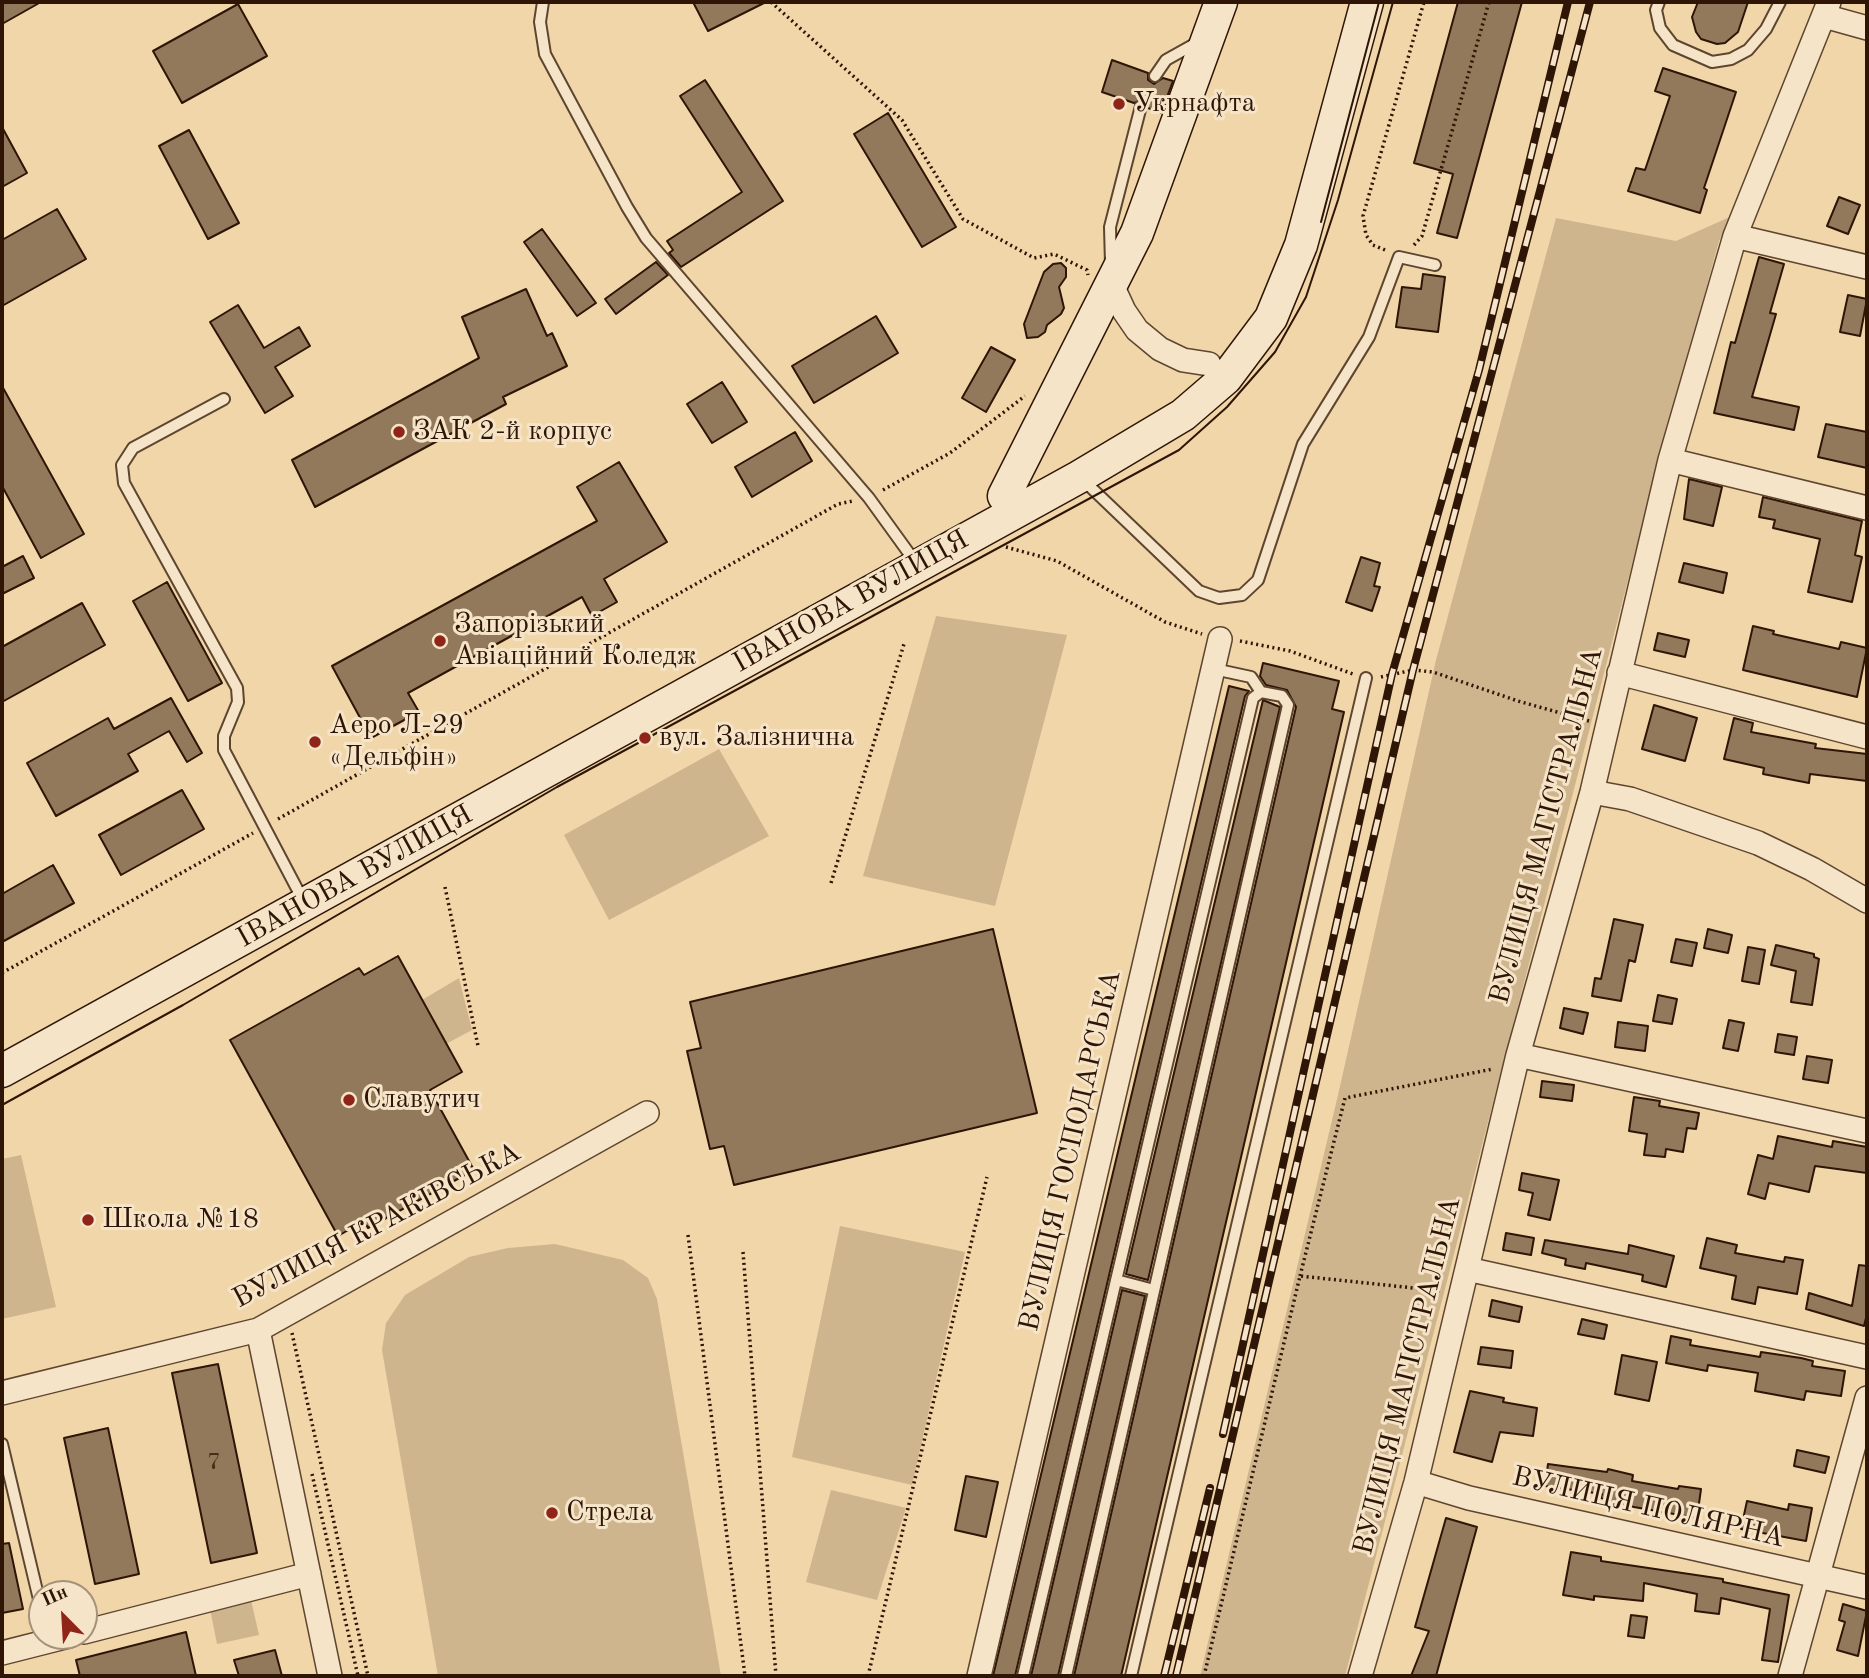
<!DOCTYPE html>
<meta charset="utf-8">
<style>
body{margin:0}
#map{position:relative;width:1869px;height:1678px;overflow:hidden;background:#f0d6a9;font-family:"Old Standard TT",serif}
canvas{display:block}
.frame{position:absolute;inset:0;border:4px solid #2e1506;pointer-events:none}
.north{position:absolute;left:28px;top:1580px;width:70px;height:70px;box-sizing:border-box;background:#f5e4c7;border:2px solid #a5917a;border-radius:50%;rotate:336deg;font-size:19px;font-weight:700;line-height:28px;text-align:center;color:#2e1506}
.north::after{content:'';display:block;margin:auto;width:24px;height:32px;background:#8f2418;clip-path:polygon(50% 0,100% 100%,50% 72%,0 100%)}
</style>
<div id="map">
<canvas width="1869" height="1678"></canvas>
<div class="frame"></div>
<div class="north">Пн</div>
</div>
<script>
const ctx = document.querySelector('canvas').getContext('2d');
ctx.lineJoin = 'round';
function fillPath(path, color) { ctx.fillStyle = color; ctx.fill(path, 'evenodd'); }
const poly = rows => new Path2D(rows.map(r => 'M' + r).join(''));
function trace(path, color, width, dash) { ctx.strokeStyle = color; ctx.lineWidth = width; ctx.lineCap = dash ? 'butt' : 'round'; ctx.setLineDash(dash || []); ctx.stroke(path); }
function label(font, color, halo, rows, align = 'center') {
  ctx.font = font + ' "Old Standard TT",serif'; ctx.lineWidth = 6; ctx.setLineDash([]); ctx.textBaseline = 'middle'; ctx.strokeStyle = halo; ctx.fillStyle = color; for (const [text, x, y, turn = 0] of rows) {
    ctx.save(); ctx.translate(x, y); ctx.rotate((+turn || 0) * Math.PI / 180); ctx.textAlign = isNaN(turn) ? turn : align; if (halo) ctx.strokeText(text, 0, 0); ctx.fillText(text, 0, 0); ctx.restore();
  }
}
const green = poly([
 [1732,216,1719,241,1651,491,1345,1676,1200,1676,1338,1095,1436,660,1556,218,1676,241],
 [936,616,1067,635,995,906,863,876],
 [719,749,769,836,609,920,564,835],
 [459,978,472,1030,444,1045,422,1000],
 [21,1155,56,1307,2,1319,2,1159],
 [840,1226,965,1252,912,1485,792,1457],
 [555,1244,623,1260,648,1278,657,1299,721,1676,438,1676,382,1350,386,1323,405,1295,469,1257,508,1248],
 [831,1490,906,1508,877,1600,806,1582],
 [251,1600,259,1635,217,1644,210,1609]
]);
const building = poly([
 [2,2,41,2,2,24,2,2],
 [693,2,766,2,708,31,693,2],
 [1458,2,1522,2,1457,238,1437,233,1453,174,1414,163,1458,2],
 [1698,2,1748,2,1738,32,1725,43,1717,44,1701,39,1696,32,1692,17,1698,2],
 [238,4,267,56,182,103,153,51,238,4],
 [1112,60,1148,73,1148,80,1154,84,1163,78,1173,81,1161,113,1148,108,1144,99,1134,103,1102,92,1112,60],
 [1663,68,1736,92,1704,188,1707,190,1700,213,1628,191,1636,168,1645,170,1670,96,1655,91,1663,68],
 [705,80,783,201,681,267,669,253,673,250,667,241,742,192,680,96,705,80],
 [888,113,956,227,922,247,854,134,888,113],
 [2,127,27,173,2,187,2,127],
 [189,130,239,223,208,239,159,146,189,130],
 [1839,197,1860,205,1848,234,1827,226,1839,197],
 [57,209,86,259,2,306,2,240,57,209],
 [542,229,596,303,577,316,524,242,542,229],
 [1759,257,1784,264,1770,313,1776,314,1752,397,1799,407,1794,430,1714,413,1731,342,1735,343,1759,257],
 [656,262,668,275,616,314,605,299,656,262],
 [1061,263,1066,268,1066,277,1059,287,1064,308,1061,314,1047,325,1045,332,1038,337,1027,338,1024,324,1044,272,1053,264,1061,263],
 [1423,274,1445,277,1438,332,1396,327,1402,287,1421,289,1423,274],
 [526,289,547,336,552,333,567,366,503,397,506,404,315,507,292,460,479,358,462,317,526,289],
 [1848,295,1867,299,1860,336,1840,332,1848,295],
 [238,305,264,348,299,327,310,346,275,367,293,396,265,413,210,322,238,305],
 [876,316,898,353,814,403,792,366,876,316],
 [991,347,1015,360,986,412,962,398,991,347],
 [722,382,747,422,712,443,687,404,722,382],
 [2,386,84,534,41,558,2,486,2,386],
 [1826,424,1867,432,1867,468,1818,457,1826,424],
 [795,432,812,461,752,497,735,467,795,432],
 [619,462,667,542,604,579,617,602,592,616,582,597,408,693,419,712,371,738,332,666,597,521,577,487,619,462],
 [1689,479,1722,487,1713,526,1684,519,1689,479],
 [1763,497,1862,521,1855,555,1862,557,1852,602,1808,592,1820,539,1773,528,1775,520,1759,517,1763,497],
 [23,556,34,578,2,594,2,567,23,556],
 [1361,557,1380,563,1374,586,1380,587,1372,611,1346,602,1361,557],
 [1684,563,1727,573,1723,593,1679,582,1684,563],
 [167,582,222,683,188,701,133,601,167,582],
 [82,603,105,645,2,702,2,647,82,603],
 [1753,626,1774,631,1773,634,1839,649,1841,642,1867,648,1857,697,1743,670,1753,626],
 [1658,633,1689,640,1685,657,1654,650,1658,633],
 [1263,663,1339,681,1332,709,1344,712,1121,1676,1074,1676,1296,707,1287,690,1266,685,1260,676,1263,663],
 [1229,686,1249,691,1245,696,1015,1676,993,1676,1229,686],
 [171,698,202,753,187,762,169,731,128,754,138,771,56,816,27,763,108,718,114,729,171,698],
 [1263,700,1280,707,1148,1280,1126,1274,1263,700],
 [1654,705,1697,718,1685,761,1642,749,1654,705],
 [1734,718,1753,723,1751,732,1816,744,1815,748,1867,754,1867,781,1810,774,1809,783,1763,774,1764,768,1724,759,1734,718],
 [182,790,204,829,121,875,99,835,182,790],
 [53,865,74,903,2,942,2,894,53,865],
 [1614,919,1643,925,1635,962,1629,960,1621,1001,1592,996,1595,978,1601,979,1614,919],
 [993,929,1037,1113,734,1185,724,1146,710,1149,687,1051,701,1048,690,1002,993,929],
 [1708,929,1732,935,1728,953,1704,948,1708,929],
 [1676,939,1697,943,1692,966,1671,962,1676,939],
 [1776,945,1814,954,1814,957,1819,959,1812,1005,1791,1002,1796,971,1771,965,1776,945],
 [1748,947,1765,950,1759,984,1742,981,1748,947],
 [398,956,462,1072,430,1090,474,1170,368,1228,364,1221,338,1236,230,1040,359,968,364,975,398,956],
 [1658,995,1677,999,1672,1024,1653,1021,1658,995],
 [1564,1008,1588,1013,1583,1034,1560,1028,1564,1008],
 [1729,1020,1744,1023,1738,1051,1723,1048,1729,1020],
 [1618,1022,1648,1026,1645,1051,1615,1047,1618,1022],
 [1778,1034,1797,1037,1794,1055,1775,1052,1778,1034],
 [1807,1056,1832,1060,1828,1083,1803,1079,1807,1056],
 [1542,1081,1574,1085,1572,1101,1540,1097,1542,1081],
 [1634,1097,1660,1101,1659,1106,1699,1113,1696,1129,1687,1128,1683,1152,1666,1149,1665,1157,1644,1155,1647,1134,1629,1131,1634,1097],
 [1778,1136,1832,1147,1833,1141,1867,1147,1867,1173,1815,1166,1809,1192,1769,1183,1765,1199,1748,1194,1758,1155,1773,1159,1778,1136],
 [1522,1173,1559,1180,1550,1220,1528,1215,1533,1193,1519,1190,1522,1173],
 [1506,1233,1534,1238,1531,1255,1503,1250,1506,1233],
 [1707,1238,1737,1245,1735,1253,1784,1262,1785,1257,1803,1260,1797,1294,1758,1287,1755,1304,1732,1299,1736,1276,1700,1268,1707,1238],
 [1545,1240,1628,1254,1629,1245,1674,1256,1666,1287,1642,1281,1643,1275,1586,1263,1585,1269,1565,1265,1566,1259,1542,1253,1545,1240],
 [1859,1265,1867,1266,1867,1314,1864,1326,1806,1309,1809,1293,1852,1306,1859,1265],
 [1122,1290,1145,1296,1058,1676,1031,1676,1122,1290],
 [1492,1300,1522,1307,1519,1322,1489,1316,1492,1300],
 [1582,1319,1607,1325,1604,1339,1578,1334,1582,1319],
 [1671,1336,1691,1340,1690,1345,1760,1357,1761,1352,1801,1358,1813,1361,1812,1366,1845,1371,1841,1396,1806,1391,1804,1400,1755,1391,1758,1373,1708,1365,1707,1371,1666,1363,1671,1336],
 [1481,1347,1513,1351,1511,1368,1478,1364,1481,1347],
 [1622,1355,1657,1362,1649,1401,1615,1394,1622,1355],
 [218,1364,257,1553,211,1563,172,1373,218,1364],
 [1470,1391,1504,1398,1503,1402,1537,1408,1533,1436,1500,1432,1492,1462,1454,1452,1470,1391],
 [108,1428,139,1574,95,1584,64,1438,108,1428],
 [1797,1450,1829,1457,1825,1473,1794,1466,1797,1450],
 [1548,1464,1607,1472,1608,1469,1633,1475,1632,1481,1678,1489,1679,1486,1701,1489,1697,1518,1634,1507,1601,1498,1602,1494,1545,1486,1548,1464],
 [966,1476,998,1482,986,1537,955,1530,966,1476],
 [1747,1501,1788,1510,1789,1504,1812,1508,1806,1541,1741,1529,1747,1501],
 [1446,1518,1477,1527,1436,1676,1411,1676,1429,1631,1415,1627,1446,1518],
 [9,1543,23,1609,2,1613,2,1544,9,1543],
 [1571,1552,1601,1557,1601,1561,1723,1579,1723,1582,1789,1595,1778,1662,1762,1660,1770,1609,1721,1598,1719,1614,1695,1611,1697,1594,1644,1583,1643,1601,1594,1596,1594,1600,1563,1595,1571,1552],
 [1843,1604,1867,1611,1858,1656,1837,1650,1845,1622,1839,1620,1843,1604],
 [1631,1615,1647,1617,1644,1638,1628,1636,1631,1615],
 [186,1632,196,1676,80,1676,76,1660,186,1632],
 [275,1650,282,1676,239,1676,234,1660,275,1650]
]);
const path = poly([
 [771,2,902,120,963,219,1034,258,1054,254,1087,270,1088,275],
 [1414,245,1422,236,1489,2],
 [1385,250,1373,245,1366,235,1363,216,1424,2],
 [883,490,950,453,1025,396],
 [1006,547,1057,561,1165,622,1202,634],
 [1240,641,1290,651,1353,674],
 [1381,677,1413,670,1433,672,1518,701,1589,721],
 [278,819,838,504,853,501],
 [831,883,904,644],
 [445,887,478,1046],
 [2,973,253,833],
 [688,1235,745,1676],
 [743,1252,776,1676],
 [1300,1276,1345,1098,1493,1069],
 [292,1333,368,1676],
 [312,1474,358,1676],
 [868,1676,987,1177],
 [1204,1676,1300,1276,1442,1291]
]);
const lane = poly([
 [543,2,540,22,545,54,627,207,646,238,869,498,916,563],
 [1659,2,1656,10,1660,28,1673,45,1712,62,1731,59,1748,50,1766,29,1780,2],
 [1155,76,1166,60,1200,41],
 [1111,264,1110,227,1141,106],
 [224,399,133,448,122,465,124,483,237,688,238,702,224,736,224,750,304,902],
 [1081,478,1199,591,1219,598,1242,595,1258,580,1303,444,1369,337,1399,257,1435,265],
 [1214,669,1251,677,1261,692],
 [1116,1280,1154,1290],
 [2,1444,42,1612],
 [1023,1676,1253,698,1261,692,1282,696,1288,705,1066,1676],
 [1131,1676,1366,678]
]);
const street = poly([
 [1824,16,1867,28],
 [1735,236,1867,267],
 [1112,285,1124,311,1137,330,1160,349,1183,360,1209,364],
 [1670,460,1867,508],
 [1619,673,1867,737],
 [1592,792,1630,799,1758,843,1812,869,1867,901],
 [1518,1055,1867,1131],
 [1467,1269,1867,1357],
 [258,1330,330,1676],
 [2,1393,258,1330,647,1113],
 [1416,1482,1469,1498,1867,1587],
 [84,1632,309,1574],
 [2,1653,69,1636],
 [979,1676,1220,639],
 [1360,1676,1416,1482,1518,1055,1592,792,1670,460,1735,236,1829,2],
 [1790,1676,1867,1398]
]);
const secondary = poly([
 [1004,496,1137,233,1221,2],
 [2,1071,1079,477,1183,415,1226,378,1271,318,1301,245,1367,2]
]);
const tram = poly([
 [1321,222,1379,2],
 [2,1105,183,1005,557,787,1179,450,1227,407,1275,352,1306,297,1338,200,1393,2]
]);
const rail = poly([
 [1223,1434,1392,674,1479,370,1568,2],
 [1164,1676,1210,1488],
 [1176,1676,1413,670,1590,2]
]);
const markers = [
 [1119,104,7,"#8f2418"],
 [399,432,7,"#8f2418"],
 [440,641,7,"#8f2418"],
 [645,738,7,"#8f2418"],
 [315,742,7,"#8f2418"],
 [349,1100,7,"#8f2418"],
 [88,1220,7,"#8f2418"],
 [552,1513,7,"#8f2418"]
];
const numberNames = [
 ["7",214,1463]
];
const poiNames = [
 ["Укрнафта",1133,104],
 ["ЗАК 2-й корпус",413,432],
 ["Запорізький",454,625],
 ["Авіаційний Коледж",454,657],
 ["Аеро Л-29",329,726],
 ["«Дельфін»",329,758],
 ["вул. Залізнична",659,738],
 ["Славутич",363,1100],
 ["Школа №18",102,1220],
 ["Стрела",566,1513]
];
const streetNames = [
 ["ІВАНОВА ВУЛИЦЯ",851,602,-29],
 ["ВУЛИЦЯ МАГІСТРАЛЬНА",1547,826,-75],
 ["ІВАНОВА ВУЛИЦЯ",355,877,-29],
 ["ВУЛИЦЯ ГОСПОДАРСЬКА",1071,1151,-77],
 ["ВУЛИЦЯ КРАКІВСЬКА",377,1226,-28],
 ["ВУЛИЦЯ МАГІСТРАЛЬНА",1408,1376,-76],
 ["ВУЛИЦЯ ПОЛЯРНА",1648,1508,13]
];
fillPath(green, '#cfb58d');
fillPath(building, '#93795b');
trace(building, '#2e1506', 2);
trace(lane, '#5e452f', 14);
trace(street, '#5e452f', 26);
trace(secondary, '#2e1506', 35);
trace(path, '#2e1506', 3.5, [2, 3.5]);
trace(lane, '#f5e4c7', 10);
trace(street, '#f5e4c7', 23);
trace(secondary, '#f5e4c7', 32);
trace(tram, '#2e1506', 2);
trace(rail, '#2e1506', 8);
trace(rail, '#f5e4c7', 5, [16]);
for (const [x, y, r, color] of markers) { const dot = new Path2D(); dot.arc(x, y, r, 0, 2 * Math.PI); ctx.fillStyle = color; ctx.fill(dot); trace(dot, '#f5e4c7', 2.5); }
label('24px', '#472e1b', null, numberNames);
label('28px', '#2e1506', '#f5e4c7', poiNames, 'left');
label('28px', '#2e1506', '#f5e4c7', streetNames);
</script>
